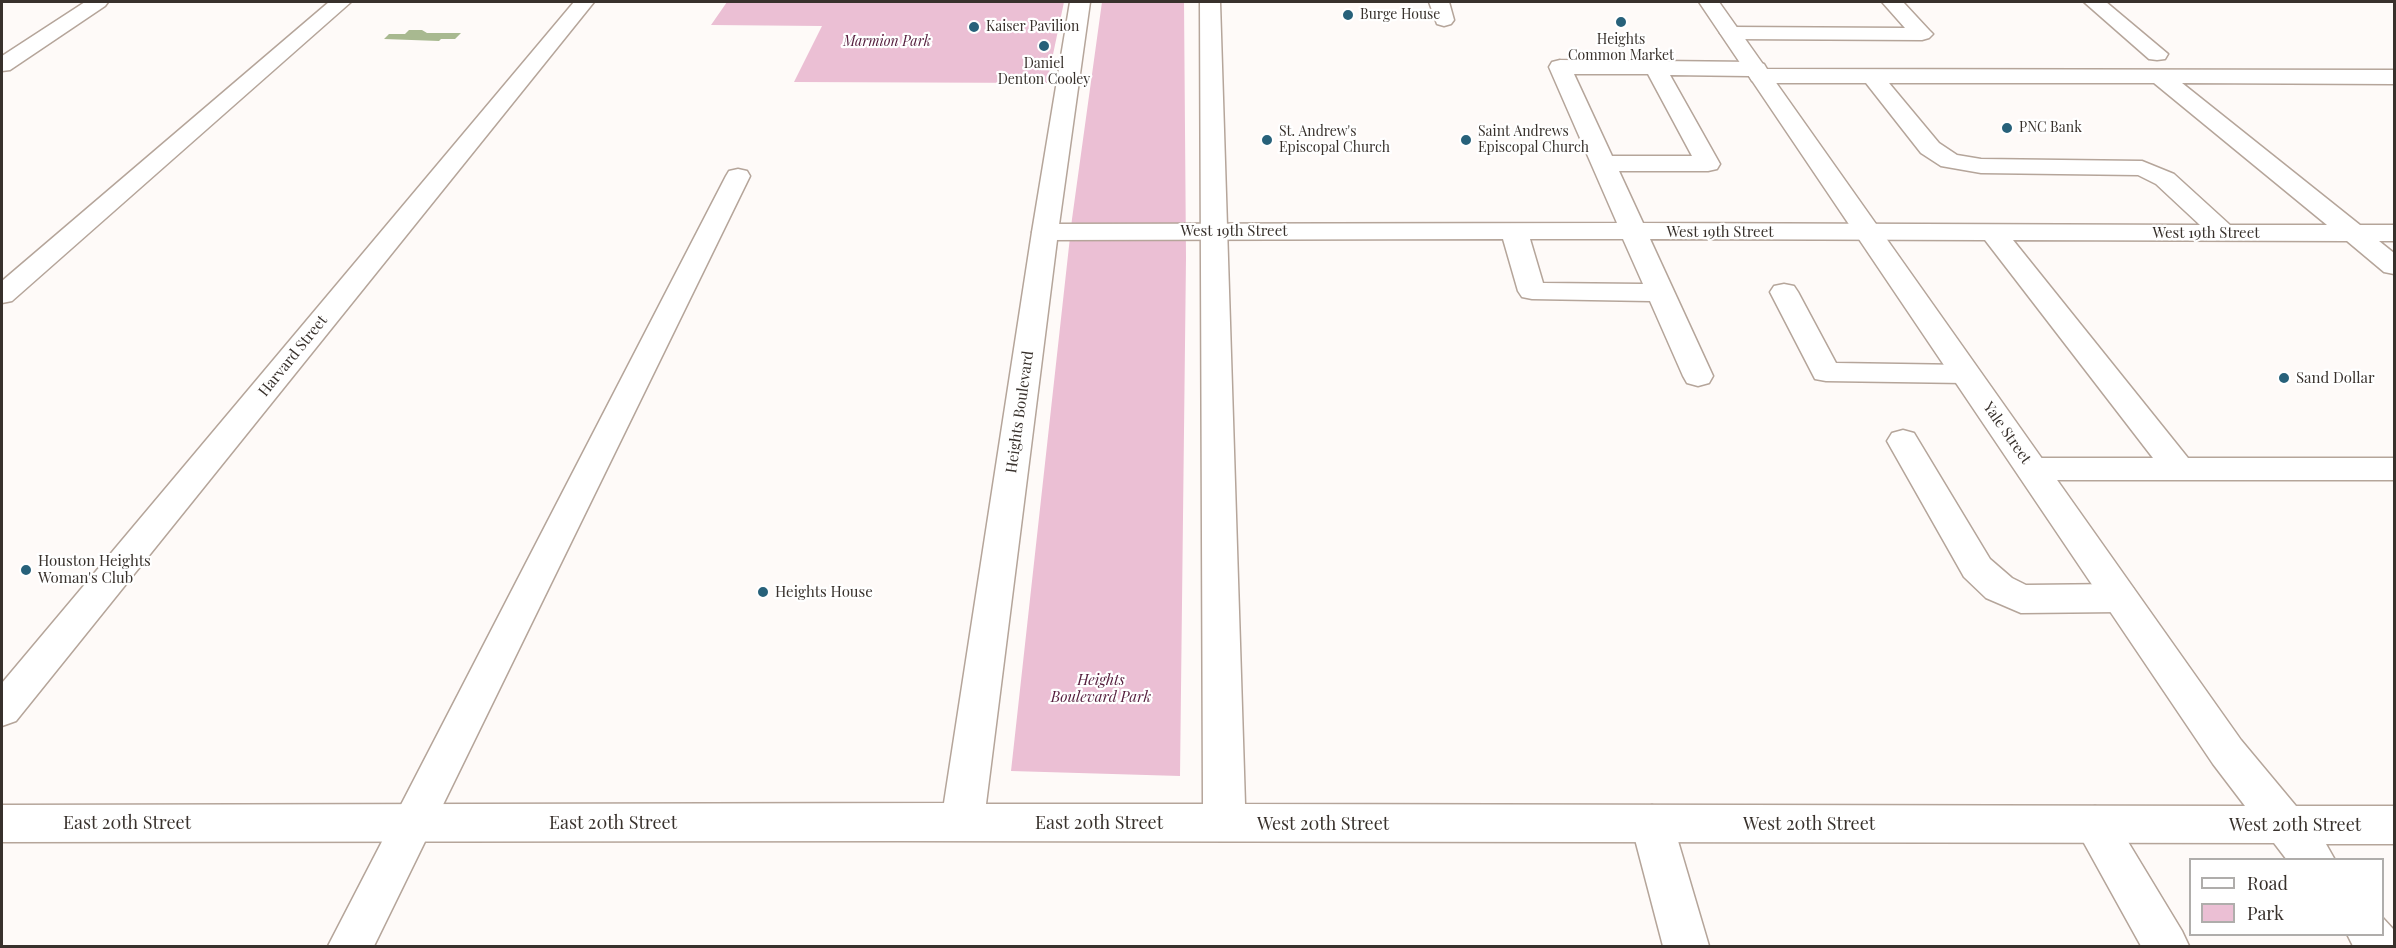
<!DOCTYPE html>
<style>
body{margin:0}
#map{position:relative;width:2396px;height:948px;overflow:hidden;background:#fefaf8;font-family:"Playfair Display",serif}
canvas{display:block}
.frame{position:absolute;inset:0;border:3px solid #38312c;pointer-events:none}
.legend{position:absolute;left:2189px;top:858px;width:195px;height:78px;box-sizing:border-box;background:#fff;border:2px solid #afadab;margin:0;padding:8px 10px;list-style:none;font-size:18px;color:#38312c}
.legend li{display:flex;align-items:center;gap:12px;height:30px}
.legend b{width:30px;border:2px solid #afadab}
</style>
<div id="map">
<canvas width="2396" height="948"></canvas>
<div class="frame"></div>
<ul class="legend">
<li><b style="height:8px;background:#fff"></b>Road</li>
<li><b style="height:16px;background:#ebbfd4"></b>Park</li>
</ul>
</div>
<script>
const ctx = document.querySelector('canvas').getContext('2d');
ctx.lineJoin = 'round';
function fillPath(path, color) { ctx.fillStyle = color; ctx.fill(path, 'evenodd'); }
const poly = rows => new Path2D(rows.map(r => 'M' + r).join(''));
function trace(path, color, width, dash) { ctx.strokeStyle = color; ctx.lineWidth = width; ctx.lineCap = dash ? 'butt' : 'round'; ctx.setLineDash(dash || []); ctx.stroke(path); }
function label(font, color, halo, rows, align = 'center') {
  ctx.font = font + ' "Playfair Display",serif'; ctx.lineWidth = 4.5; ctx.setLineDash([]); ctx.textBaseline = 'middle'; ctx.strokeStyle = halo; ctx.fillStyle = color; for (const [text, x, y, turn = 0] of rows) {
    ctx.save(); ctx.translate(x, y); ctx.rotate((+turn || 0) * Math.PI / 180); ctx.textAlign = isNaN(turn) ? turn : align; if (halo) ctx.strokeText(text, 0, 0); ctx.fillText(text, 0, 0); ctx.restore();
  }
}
const green = poly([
 [727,2,1064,2,1047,83,794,82,822,26,711,25],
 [1102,2,1184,2,1186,258,1180,776,1011,771,1072,219]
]);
const water = poly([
 [409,30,422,30,427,33,461,33,455,39,441,39,439,41,384,39,389,34,405,34]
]);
const minor = poly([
 [85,2,108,2,105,6,10,70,2,71,2,56,85,2],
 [329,2,351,2,12,301,2,303,2,281,329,2],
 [574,2,594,2,16,721,2,726,2,683,574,2],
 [1429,2,1449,2,1454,20,1451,24,1444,26,1437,24,1429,2],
 [1882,2,1903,2,1929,30,1933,34,1929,38,1922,40,1731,39,1724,37,1720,33,1724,29,1731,27,1905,28,1882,2],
 [2084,2,2106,2,2168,54,2165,59,2157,60,2149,59,2084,2],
 [1560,60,1756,62,1764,64,1767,69,2394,70,2394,84,2182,83,2360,225,2394,225,2394,241,2379,241,2394,253,2394,274,2384,272,2347,241,2013,240,2188,458,2394,458,2394,480,2032,480,2020,477,2016,469,2020,461,2032,458,2153,458,1985,240,1650,239,1713,376,1709,383,1698,386,1687,383,1683,376,1650,301,1532,299,1522,297,1518,291,1503,239,1045,240,1036,238,1032,232,1036,226,1045,224,1617,223,1549,67,1552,62,1560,60],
 [1574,74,1648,74,1692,156,1612,156,1574,74],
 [1670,75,1749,76,1752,81,1760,83,1866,83,1921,153,1941,166,1981,173,2138,175,2156,184,2200,225,1643,223,1619,171,1708,171,1717,169,1720,164,1670,75],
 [1889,83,2154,83,2327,225,2230,225,2174,174,2142,161,1981,159,1957,155,1939,143,1889,83],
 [1530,239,1623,239,1643,284,1543,283,1530,239],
 [738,169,747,171,750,176,374,946,328,946,726,176,729,171,738,169],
 [1784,284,1794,286,1798,292,1836,363,1965,365,1976,367,1980,374,1976,381,1965,383,1826,381,1815,379,1770,292,1774,286,1784,284],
 [1903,430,1914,433,1990,559,2012,578,2026,585,2120,584,2133,588,2138,598,2133,608,2120,612,2021,613,1986,598,1964,577,1887,441,1892,433,1903,430],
 [1652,805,1667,811,1673,824,1709,946,1663,946,1631,824,1637,811,1652,805],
 [2095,806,2110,812,2182,931,2189,946,2141,946,2074,825,2080,812,2095,806]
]);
const major = poly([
 [1070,2,1090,2,1058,232,986,804,1203,804,1200,2,1220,2,1245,804,2245,806,2213,764,1699,2,1719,2,2241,740,2296,806,2394,806,2394,844,2326,844,2335,860,2287,860,2274,843,898,841,2,842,2,805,944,803,1032,232,1070,2],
 [2382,917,2394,930,2394,946,2353,946,2347,934,2382,934,2382,917]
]);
const markers = [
 [1348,15,6,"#27617a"],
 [1621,22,6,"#27617a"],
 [974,27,6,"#27617a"],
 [1044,46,6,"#27617a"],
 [2007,128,6,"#27617a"],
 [1267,140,6,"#27617a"],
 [1466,140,6,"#27617a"],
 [2284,378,6,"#27617a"],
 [26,570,6,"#27617a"],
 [763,592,6,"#27617a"]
];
const farPoinames = [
 ["Burge House",1360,15],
 ["Kaiser Pavilion",986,27],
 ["Heights",1621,40,"center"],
 ["Common Market",1621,56,"center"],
 ["Daniel",1044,64,"center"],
 ["Denton Cooley",1044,80,"center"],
 ["PNC Bank",2019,128],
 ["St. Andrew's",1279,132],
 ["Episcopal Church",1279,148],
 ["Saint Andrews",1478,132],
 ["Episcopal Church",1478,148]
];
const farParknames = [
 ["Marmion Park",887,42]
];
const streetNames = [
 ["West 19th Street",1234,231],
 ["West 19th Street",1720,232],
 ["West 19th Street",2206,233],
 ["Harvard Street",293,356,-51],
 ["Heights Boulevard",1020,412,-82],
 ["Yale Street",2007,433,55]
];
const poiNames = [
 ["Sand Dollar",2296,378],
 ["Houston Heights",38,561],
 ["Woman's Club",38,578],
 ["Heights House",775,592]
];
const parkNames = [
 ["Heights",1101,680],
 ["Boulevard Park",1101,697]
];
const nearStreetnames = [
 ["East 20th Street",127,823],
 ["East 20th Street",613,823],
 ["East 20th Street",1099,823],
 ["West 20th Street",1323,824],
 ["West 20th Street",1809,824],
 ["West 20th Street",2295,825]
];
fillPath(green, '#ebbfd4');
fillPath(water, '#a8b990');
trace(minor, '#b5a59a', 3);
trace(major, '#b5a59a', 3);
fillPath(minor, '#fff');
fillPath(major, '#fff');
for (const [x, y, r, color] of markers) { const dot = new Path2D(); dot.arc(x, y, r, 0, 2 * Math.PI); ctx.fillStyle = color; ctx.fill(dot); trace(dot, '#fff', 2); }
label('14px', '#38312c', '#fff', farPoinames, 'left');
label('italic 14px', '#531c3b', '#fff', farParknames);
label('15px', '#38312c', '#fff', streetNames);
label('15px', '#38312c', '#fff', poiNames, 'left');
label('italic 15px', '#531c3b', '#fff', parkNames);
label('18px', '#38312c', '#fff', nearStreetnames);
</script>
